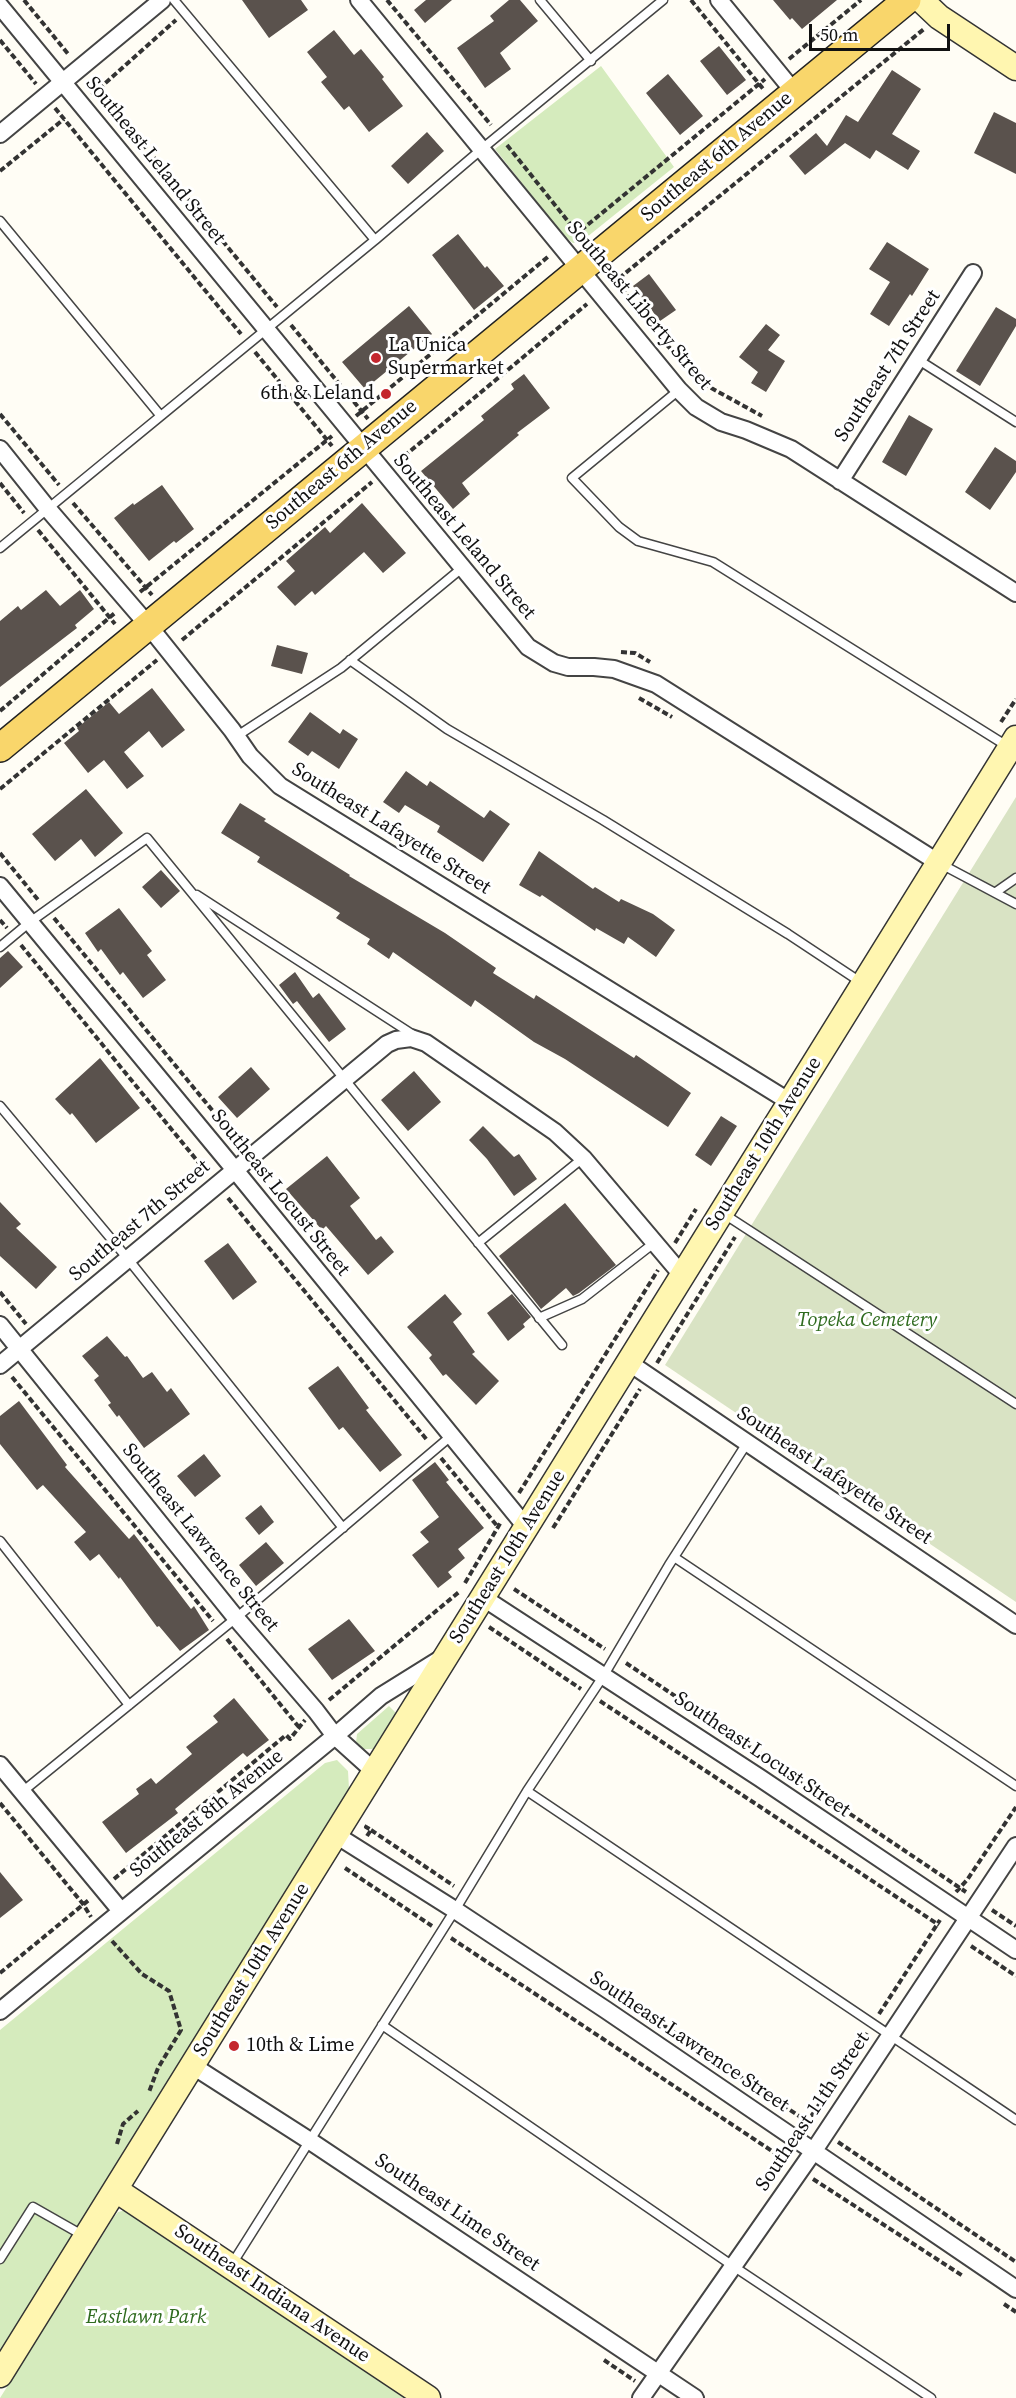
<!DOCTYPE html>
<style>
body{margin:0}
#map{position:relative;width:1016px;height:2398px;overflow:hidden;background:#fffdf5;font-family:"Source Serif 4",serif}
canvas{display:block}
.scale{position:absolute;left:809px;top:24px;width:141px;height:27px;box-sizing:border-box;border:3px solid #111;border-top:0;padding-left:8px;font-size:18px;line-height:21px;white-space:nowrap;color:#111;-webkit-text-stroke:4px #fff;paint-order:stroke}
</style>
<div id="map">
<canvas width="1016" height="2398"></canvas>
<div class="scale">50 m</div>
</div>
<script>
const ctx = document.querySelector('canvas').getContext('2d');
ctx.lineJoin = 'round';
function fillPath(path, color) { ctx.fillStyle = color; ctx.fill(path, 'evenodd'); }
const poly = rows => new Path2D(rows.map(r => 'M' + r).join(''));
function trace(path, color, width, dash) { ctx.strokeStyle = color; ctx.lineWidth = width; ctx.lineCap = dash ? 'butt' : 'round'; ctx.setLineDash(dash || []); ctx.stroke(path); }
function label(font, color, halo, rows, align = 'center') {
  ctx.font = font + ' "Source Serif 4",serif'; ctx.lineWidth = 6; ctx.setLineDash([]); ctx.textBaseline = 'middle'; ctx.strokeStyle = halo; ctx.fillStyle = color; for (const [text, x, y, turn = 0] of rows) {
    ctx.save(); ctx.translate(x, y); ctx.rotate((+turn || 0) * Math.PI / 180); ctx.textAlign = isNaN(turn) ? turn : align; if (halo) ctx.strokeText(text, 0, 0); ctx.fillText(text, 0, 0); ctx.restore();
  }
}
const green = poly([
 [601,66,674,167,582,241,573,243,564,236,495,149],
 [389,1706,396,1713,373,1749,364,1749,356,1743,357,1734],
 [337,1760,348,1771,349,1789,0,2351,0,2030,325,1763],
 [126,2210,408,2398,0,2398,114,2217,118,2212]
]);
const cemetery = poly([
 [1016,797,1016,1602,665,1365]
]);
const building = poly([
 [242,0,301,0,308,10,269,38],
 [426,0,452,0,425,23,414,10],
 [509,0,520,0,538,21,500,53,511,69,485,88,457,48,494,21,490,16],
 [773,0,837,0,802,29,792,18,790,20],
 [334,30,354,55,361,49,384,77,382,79,403,106,369,132,349,106,344,110,321,82,327,77,307,52],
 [719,46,746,80,727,95,700,61],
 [892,70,921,89,892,134,920,151,908,170,876,150,870,159,845,143,805,175,789,156,816,133,827,146,846,115,858,122],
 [668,74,703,116,680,135,646,93],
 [994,112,1016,123,1016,174,974,153],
 [427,132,444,151,408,184,391,166],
 [458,234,485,268,487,266,504,286,474,310,432,255],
 [887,242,929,269,912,296,910,294,889,326,870,314,890,282,869,269],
 [649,274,676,310,660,321,633,286],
 [409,306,432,334,365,389,342,362],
 [996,307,1016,319,1016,326,980,386,956,371],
 [766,324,780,335,768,350,785,361,766,392,751,383,758,372,739,357],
 [524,374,550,408,517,433,519,435,462,483,470,494,453,509,421,471,484,420,481,416,514,389,511,384],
 [909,415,933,429,906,476,882,462],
 [995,447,1016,461,1016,472,990,510,965,492],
 [162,485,194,529,176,543,174,541,149,561,114,518,133,503,134,505],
 [362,503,406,553,383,573,364,552,315,595,312,591,295,606,277,587,295,571,286,561,325,527,330,533],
 [46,590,60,606,80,590,94,609,75,625,77,628,0,687,0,621,18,606,21,610],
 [277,645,308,653,302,674,271,666],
 [152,688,185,730,162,748,149,731,124,752,144,776,127,789,104,760,88,773,64,743,79,731,77,728,109,702,119,714],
 [310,712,340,734,343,729,358,739,339,769,312,751,308,756,288,742],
 [406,771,427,786,430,781,484,818,490,810,510,824,483,862,437,832,440,826,405,805,399,813,383,802],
 [86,789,123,833,95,857,81,839,55,861,32,834],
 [240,803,266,819,264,821,350,875,349,876,445,933,496,968,493,973,534,999,536,995,634,1058,636,1055,691,1093,668,1127,565,1059,534,1042,475,1000,471,1007,393,952,389,959,367,944,370,939,336,918,340,913,257,862,260,857,221,833],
 [539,851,593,889,595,887,619,902,621,899,653,914,675,930,656,957,628,937,624,944,596,928,595,931,542,895,540,897,519,885],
 [161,870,180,891,161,908,142,887],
 [119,908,152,951,147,955,166,980,143,998,123,972,120,975,101,949,98,952,85,933],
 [8,951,23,967,0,988,0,958],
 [295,972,313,998,319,993,346,1029,329,1042,297,1001,293,1004,279,985],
 [100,1058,140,1108,96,1143,72,1113,70,1115,55,1099],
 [251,1067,270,1089,237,1118,218,1097],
 [414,1071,441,1102,408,1131,381,1100],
 [721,1116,737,1126,711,1166,695,1155],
 [483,1126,514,1157,519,1154,537,1179,514,1196,487,1159,469,1140],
 [327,1156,360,1198,350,1206,376,1240,381,1236,394,1252,368,1275,326,1226,322,1230,286,1189],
 [0,1202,21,1224,16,1228,57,1267,36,1289,0,1256],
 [565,1203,616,1265,579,1293,573,1296,566,1288,541,1309,499,1256],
 [228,1243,257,1282,233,1300,204,1261],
 [445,1294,462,1314,453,1322,475,1352,472,1354,499,1381,476,1405,446,1374,443,1376,429,1358,432,1355,407,1327],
 [512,1294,531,1317,523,1324,525,1327,508,1341,487,1313],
 [107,1336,125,1357,127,1356,143,1378,152,1372,167,1392,171,1388,190,1414,144,1448,119,1415,117,1417,108,1405,111,1403,94,1380,99,1376,82,1356],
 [338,1366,369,1408,366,1410,402,1455,380,1472,343,1427,339,1430,308,1388],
 [19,1401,67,1465,65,1467,129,1539,134,1534,191,1609,194,1606,209,1630,180,1651,159,1626,157,1627,120,1577,119,1579,99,1554,90,1561,74,1542,86,1532,43,1485,37,1490,0,1444,0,1416],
 [204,1454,221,1476,195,1497,177,1476],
 [435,1462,449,1480,446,1482,484,1528,458,1549,465,1558,448,1572,452,1577,438,1588,412,1555,429,1542,420,1532,439,1517,412,1480],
 [261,1505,274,1522,259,1535,245,1518],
 [266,1542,284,1563,256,1586,239,1565],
 [349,1619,375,1651,332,1680,308,1649],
 [234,1698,269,1740,247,1757,243,1753,175,1809,178,1813,126,1853,102,1822,139,1794,136,1789,151,1778,156,1784,192,1754,186,1747,218,1722,213,1716],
 [0,1872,23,1900,0,1918]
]);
const path = poly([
 [24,0,69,55],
 [387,0,491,125],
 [691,0,764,90],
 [0,40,36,84],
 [789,59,861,0],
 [91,81,277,307],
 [92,95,176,20],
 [55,108,241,334],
 [507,145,583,240],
 [0,171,64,119],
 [574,236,765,79],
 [610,274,637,308],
 [612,284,924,29],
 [291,325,368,419],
 [666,344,704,384,762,416],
 [255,352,332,446],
 [0,414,59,485],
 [356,416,549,256],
 [397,462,587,304],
 [0,483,24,513],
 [73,503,152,595],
 [38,530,115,624],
 [140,592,332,436],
 [182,640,372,482],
 [621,652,635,653,650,662],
 [639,698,672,717],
 [0,711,116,612],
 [1001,722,1016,699],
 [0,789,157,660],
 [0,853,39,901],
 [54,918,240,1144],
 [0,920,7,928],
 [21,945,208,1174],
 [228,1198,427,1440],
 [675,1243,696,1209],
 [0,1292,26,1324],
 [657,1363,735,1237],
 [12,1377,213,1621],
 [441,1458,498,1527],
 [519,1493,658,1270],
 [553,1528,640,1389],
 [465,1583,501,1522],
 [514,1589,605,1649],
 [489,1627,581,1689],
 [227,1639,298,1726],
 [626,1663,966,1892],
 [329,1700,459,1592],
 [600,1701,939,1925],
 [0,1803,83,1904,91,1917],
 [371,1830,454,1886],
 [367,1836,371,1830,366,1827,368,1824],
 [345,1868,432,1926],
 [114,1879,286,1735,290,1739,305,1720],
 [956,1892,967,1880,1016,1807],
 [992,1910,1016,1926],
 [451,1938,787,2161],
 [112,1941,142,1974,169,1991,181,2030,158,2068,149,2092],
 [971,1946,1016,1976],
 [0,1973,90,1899],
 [879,2014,940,1920],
 [663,2025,811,2124],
 [803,2120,812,2115,867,2033],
 [838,2142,1016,2262],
 [117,2144,123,2124,138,2111],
 [813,2179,963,2276],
 [1004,2304,1016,2312],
 [604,2360,635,2381]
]);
const lane = poly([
 [540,0,591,61],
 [0,221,160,415],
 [375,240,483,148,663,0],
 [917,359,1016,422],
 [679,390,572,478,619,527,638,541,713,562,1007,746],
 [0,548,375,240,174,0],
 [350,660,447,729,603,820,788,934,862,983],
 [237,736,341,668,462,568],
 [939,863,1016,904],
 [996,892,1016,878],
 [197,895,415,1036],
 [0,947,30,922,147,838,562,1345],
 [0,1106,128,1259,343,1528],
 [724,1214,1016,1404],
 [478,1243,583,1158],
 [539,1318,582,1299,654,1243],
 [747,1443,669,1565,604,1675,527,1791,1016,2120],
 [0,1541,129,1705],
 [674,1557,1016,1786],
 [22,1792,236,1618,451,1436],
 [382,2025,733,2266,931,2398],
 [0,2259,33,2207,84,2236],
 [232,2264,455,1910,527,1791]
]);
const street = poly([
 [359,0,679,390,696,407,721,422,746,430,791,449,1016,593],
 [719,0,795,93],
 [0,6,528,647,554,663,568,667,594,667,614,669,656,684,939,863],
 [0,134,162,0],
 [0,449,48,509,148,625,232,730,250,756,280,786,790,1102],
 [840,481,973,273],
 [0,886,235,1170,526,1527],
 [0,1325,236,1618,316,1711,335,1736,375,1772],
 [628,1362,1016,1625],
 [0,1365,387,1044,396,1040,411,1038,426,1043,555,1132,583,1158,682,1275],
 [482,1597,760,1778,1016,1950],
 [0,1765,121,1911],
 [336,1835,455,1910,606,2010,1016,2289],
 [0,2011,335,1736,381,1696,442,1658],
 [193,2066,310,2141,695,2398],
 [641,2398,813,2152,1016,1846]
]);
const secondary = poly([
 [921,0,939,17,1016,68],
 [116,2190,428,2398],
 [0,2375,1016,738]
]);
const primary = poly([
 [0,748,907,0]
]);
const markers = [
 [376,358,6,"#c4262e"],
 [386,394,6,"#c4262e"],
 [234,2046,6,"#c4262e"]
];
const streetNames = [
 ["Southeast 6th Avenue",717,157,-40],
 ["Southeast Leland Street",155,161,51],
 ["Southeast Liberty Street",639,306,50],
 ["Southeast 7th Street",888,366,-57],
 ["Southeast 6th Avenue",342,465,-40],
 ["Southeast Leland Street",464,537,50],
 ["Southeast Lafayette Street",391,829,32],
 ["Southeast 10th Avenue",764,1144,-58],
 ["Southeast Locust Street",280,1193,51],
 ["Southeast 7th Street",140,1221,-40],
 ["Southeast Lafayette Street",834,1476,34],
 ["Southeast Lawrence Street",200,1538,51],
 ["Southeast 10th Avenue",508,1557,-58],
 ["Southeast Locust Street",762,1755,34],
 ["Southeast 8th Avenue",207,1814,-39],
 ["Southeast 10th Avenue",252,1970,-58],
 ["Southeast Lawrence Street",689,2042,34],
 ["Southeast 11th Street",813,2112,-56],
 ["Southeast Lime Street",457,2213,34],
 ["Southeast Indiana Avenue",272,2294,34]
];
const poiNames = [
 ["La Unica",388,346],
 ["Supermarket",388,369],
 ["6th & Leland",374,394,"right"],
 ["10th & Lime",246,2046]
];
const parkNames = [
 ["Topeka Cemetery",867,1321],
 ["Eastlawn Park",146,2318]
];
fillPath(green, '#d5ebbd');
fillPath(cemetery, '#d9e3c4');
fillPath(building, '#5a524d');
trace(lane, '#444', 11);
trace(street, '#444', 20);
trace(secondary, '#333', 27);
trace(primary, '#222', 30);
trace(path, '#333', 4, [6, 3]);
trace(lane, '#fff', 8);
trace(street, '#fff', 16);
trace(secondary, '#fff6b0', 24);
trace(primary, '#f9d66b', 27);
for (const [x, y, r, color] of markers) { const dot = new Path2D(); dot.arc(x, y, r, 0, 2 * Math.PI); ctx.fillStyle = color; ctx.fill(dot); trace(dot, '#fff', 2); }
label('20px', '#111', '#fff', streetNames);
label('20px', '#111', '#fff', poiNames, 'left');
label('italic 20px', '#2f6b1f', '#fff', parkNames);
</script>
